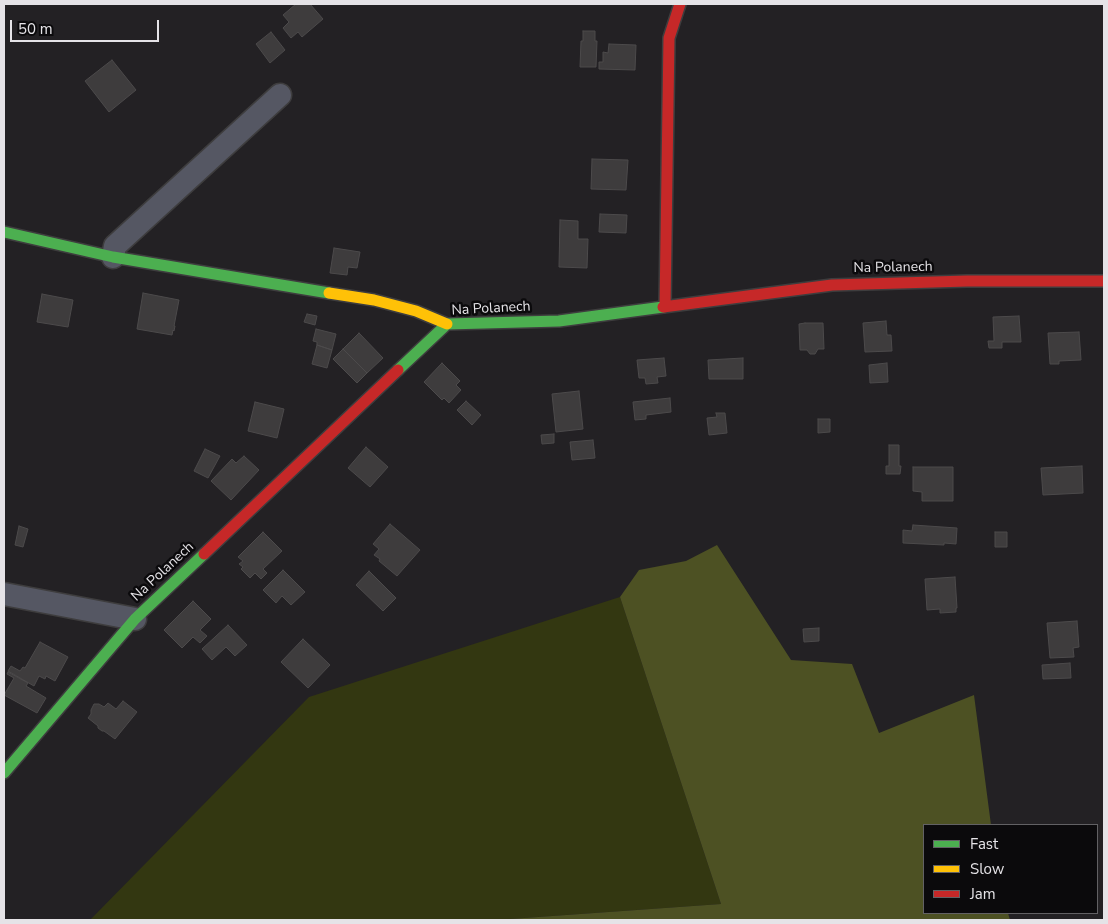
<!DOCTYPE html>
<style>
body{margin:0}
#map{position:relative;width:1108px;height:924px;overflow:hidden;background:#232124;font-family:"Nunito Sans",sans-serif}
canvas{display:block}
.frame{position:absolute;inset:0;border:5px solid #e5e3e7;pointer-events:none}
.legend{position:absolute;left:923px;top:824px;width:175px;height:90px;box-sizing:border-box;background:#0b0a0c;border:1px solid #626164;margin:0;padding:6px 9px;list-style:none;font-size:15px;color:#e5e3e7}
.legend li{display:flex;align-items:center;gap:10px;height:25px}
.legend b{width:25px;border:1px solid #626164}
.scale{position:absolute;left:10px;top:20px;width:149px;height:22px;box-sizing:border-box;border:2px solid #e5e3e7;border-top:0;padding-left:6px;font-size:15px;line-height:18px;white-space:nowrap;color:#e5e3e7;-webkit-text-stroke:4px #0b0a0c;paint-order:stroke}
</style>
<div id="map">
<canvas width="1108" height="924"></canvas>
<div class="frame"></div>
<ul class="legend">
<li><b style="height:6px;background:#4caf50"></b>Fast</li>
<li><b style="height:6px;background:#ffc107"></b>Slow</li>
<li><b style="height:6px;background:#c62828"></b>Jam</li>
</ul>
<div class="scale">50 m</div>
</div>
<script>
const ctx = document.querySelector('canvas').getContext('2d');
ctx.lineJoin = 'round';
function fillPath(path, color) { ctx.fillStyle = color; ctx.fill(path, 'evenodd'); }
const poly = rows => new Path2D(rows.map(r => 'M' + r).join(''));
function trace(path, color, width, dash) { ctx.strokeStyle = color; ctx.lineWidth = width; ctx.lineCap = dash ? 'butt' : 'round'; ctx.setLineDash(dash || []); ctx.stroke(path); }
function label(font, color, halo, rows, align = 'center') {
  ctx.font = font + ' "Nunito Sans",sans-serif'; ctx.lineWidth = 5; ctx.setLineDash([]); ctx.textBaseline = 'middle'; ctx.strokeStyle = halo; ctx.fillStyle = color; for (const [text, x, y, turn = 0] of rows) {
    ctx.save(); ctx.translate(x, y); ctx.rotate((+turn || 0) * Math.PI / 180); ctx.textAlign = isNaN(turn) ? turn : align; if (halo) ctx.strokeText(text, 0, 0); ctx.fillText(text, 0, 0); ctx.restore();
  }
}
const green = poly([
 [620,597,721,904,496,920,90,920,309,697]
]);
const forest = poly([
 [717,545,791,660,852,664,879,733,974,695,991,825,924,825,924,913,1008,913,1010,920,496,920,721,904,620,597,639,570,686,561]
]);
const building = poly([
 [296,4,310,4,323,19,302,37,298,32,291,38,283,28,289,22,283,15,296,4],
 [583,31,595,31,595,41,597,41,596,67,580,67,581,41,583,41,583,31],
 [271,32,285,50,270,63,256,44,271,32],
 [609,44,636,45,635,70,599,69,599,62,603,62,603,52,608,53,609,44],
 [112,60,136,90,109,112,85,81,112,60],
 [592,159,628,160,626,190,591,189,592,159],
 [600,214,627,215,626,233,599,232,600,214],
 [560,220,578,221,578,239,588,239,587,268,559,267,560,220],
 [334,248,360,252,357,268,348,267,347,275,330,273,334,248],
 [143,293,179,300,174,326,175,326,174,331,173,330,172,335,137,329,143,293],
 [42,294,73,300,68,327,37,322,42,294],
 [307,314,317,316,315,325,304,322,307,314],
 [1019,316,1021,342,1002,342,1002,348,989,348,988,341,994,341,993,317,1019,316],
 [886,321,887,335,891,335,892,351,865,352,863,323,886,321],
 [805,323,823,323,824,349,818,349,815,354,810,354,807,350,800,350,799,324,805,323],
 [316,329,336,334,332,350,317,345,317,342,313,341,316,329],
 [1079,332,1081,360,1059,361,1059,364,1050,364,1048,333,1079,332],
 [359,333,383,358,367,373,343,349,359,333],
 [317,345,332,350,327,368,312,364,317,345],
 [343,349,367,373,357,383,333,359,343,349],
 [664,358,666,376,657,377,658,383,646,384,645,378,639,378,637,360,664,358],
 [743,358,743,379,709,379,708,360,743,358],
 [442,363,460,381,456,385,461,390,449,403,444,398,442,400,424,382,442,363],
 [887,363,888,382,870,383,869,365,887,363],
 [579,391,583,429,556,432,552,394,579,391],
 [670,398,671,412,646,415,646,419,635,420,633,402,670,398],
 [466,401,481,415,472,425,457,410,466,401],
 [255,402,284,409,277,438,248,431,255,402],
 [716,413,725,413,727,433,709,435,707,418,717,417,716,413],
 [818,419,830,419,830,432,818,433,818,419],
 [554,434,554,443,542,444,541,435,554,434],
 [593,440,595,458,572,460,570,442,593,440],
 [889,445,899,445,899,466,901,466,900,474,886,474,886,466,889,466,889,445],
 [366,447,388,467,370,487,348,468,366,447],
 [205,449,220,456,208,478,194,471,205,449],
 [244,456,259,470,231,500,211,481,232,459,236,463,244,456],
 [1082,466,1083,493,1043,495,1041,468,1082,466],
 [913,467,953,467,953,501,922,501,922,492,913,491,913,467],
 [390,524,420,550,397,576,379,561,380,559,374,555,379,549,373,544,390,524],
 [913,525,957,528,956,544,944,543,944,545,903,543,903,530,912,531,913,525],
 [19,526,28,529,23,547,15,545,19,526],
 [263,532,282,551,263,569,267,573,261,579,255,573,250,578,241,569,243,567,239,564,243,561,238,557,263,532],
 [995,532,1007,532,1007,547,995,547,995,532],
 [283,570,305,592,291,605,282,596,276,603,263,590,283,570],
 [369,571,396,598,383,611,356,585,369,571],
 [955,577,957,608,956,608,956,612,940,613,940,609,927,610,925,579,955,577],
 [193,601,211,619,200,630,207,636,200,643,193,637,182,648,164,630,193,601],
 [1077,621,1079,647,1073,648,1074,657,1050,658,1047,623,1077,621],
 [228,625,247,645,235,656,226,647,212,660,202,649,228,625],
 [819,628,819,641,804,642,803,629,819,628],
 [303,639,330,665,308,688,281,662,303,639],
 [40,642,68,657,55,681,46,676,45,679,39,676,34,686,8,671,11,666,20,671,23,667,25,668,40,642],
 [1070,663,1071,678,1043,679,1042,665,1070,663],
 [8,672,28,683,26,686,46,698,37,713,4,695,14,678,7,674,8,672],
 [123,701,137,712,115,739,104,731,102,731,98,728,98,726,88,718,91,714,91,710,94,704,99,704,104,707,108,703,116,709,123,701]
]);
const street = poly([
 [113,257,115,246,280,95],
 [4,594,135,619]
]);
const fast = poly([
 [4,232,113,257,329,293],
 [398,370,447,324,559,321,663,307],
 [4,773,135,619,204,554]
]);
const slow = poly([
 [329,293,374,300,416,311,447,324]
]);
const jam = poly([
 [663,307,832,285,967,281,1104,281],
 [665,307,669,38,680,4],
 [204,554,398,370]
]);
const streetNames = [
 ["Na Polanech",893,268,-1],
 ["Na Polanech",491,309,-3],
 ["Na Polanech",163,572,-43]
];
fillPath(green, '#333711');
fillPath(forest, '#4d5123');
fillPath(building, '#3e3c3d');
trace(building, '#4c4a4b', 1);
trace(street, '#3e3d3e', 25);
trace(fast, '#3e3d3e', 14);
trace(slow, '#3e3d3e', 14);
trace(jam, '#3e3d3e', 14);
trace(street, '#555763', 22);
trace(fast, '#4caf50', 11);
trace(slow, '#ffc107', 11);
trace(jam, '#c62828', 11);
label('14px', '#e5e3e7', '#0b0a0c', streetNames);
</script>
